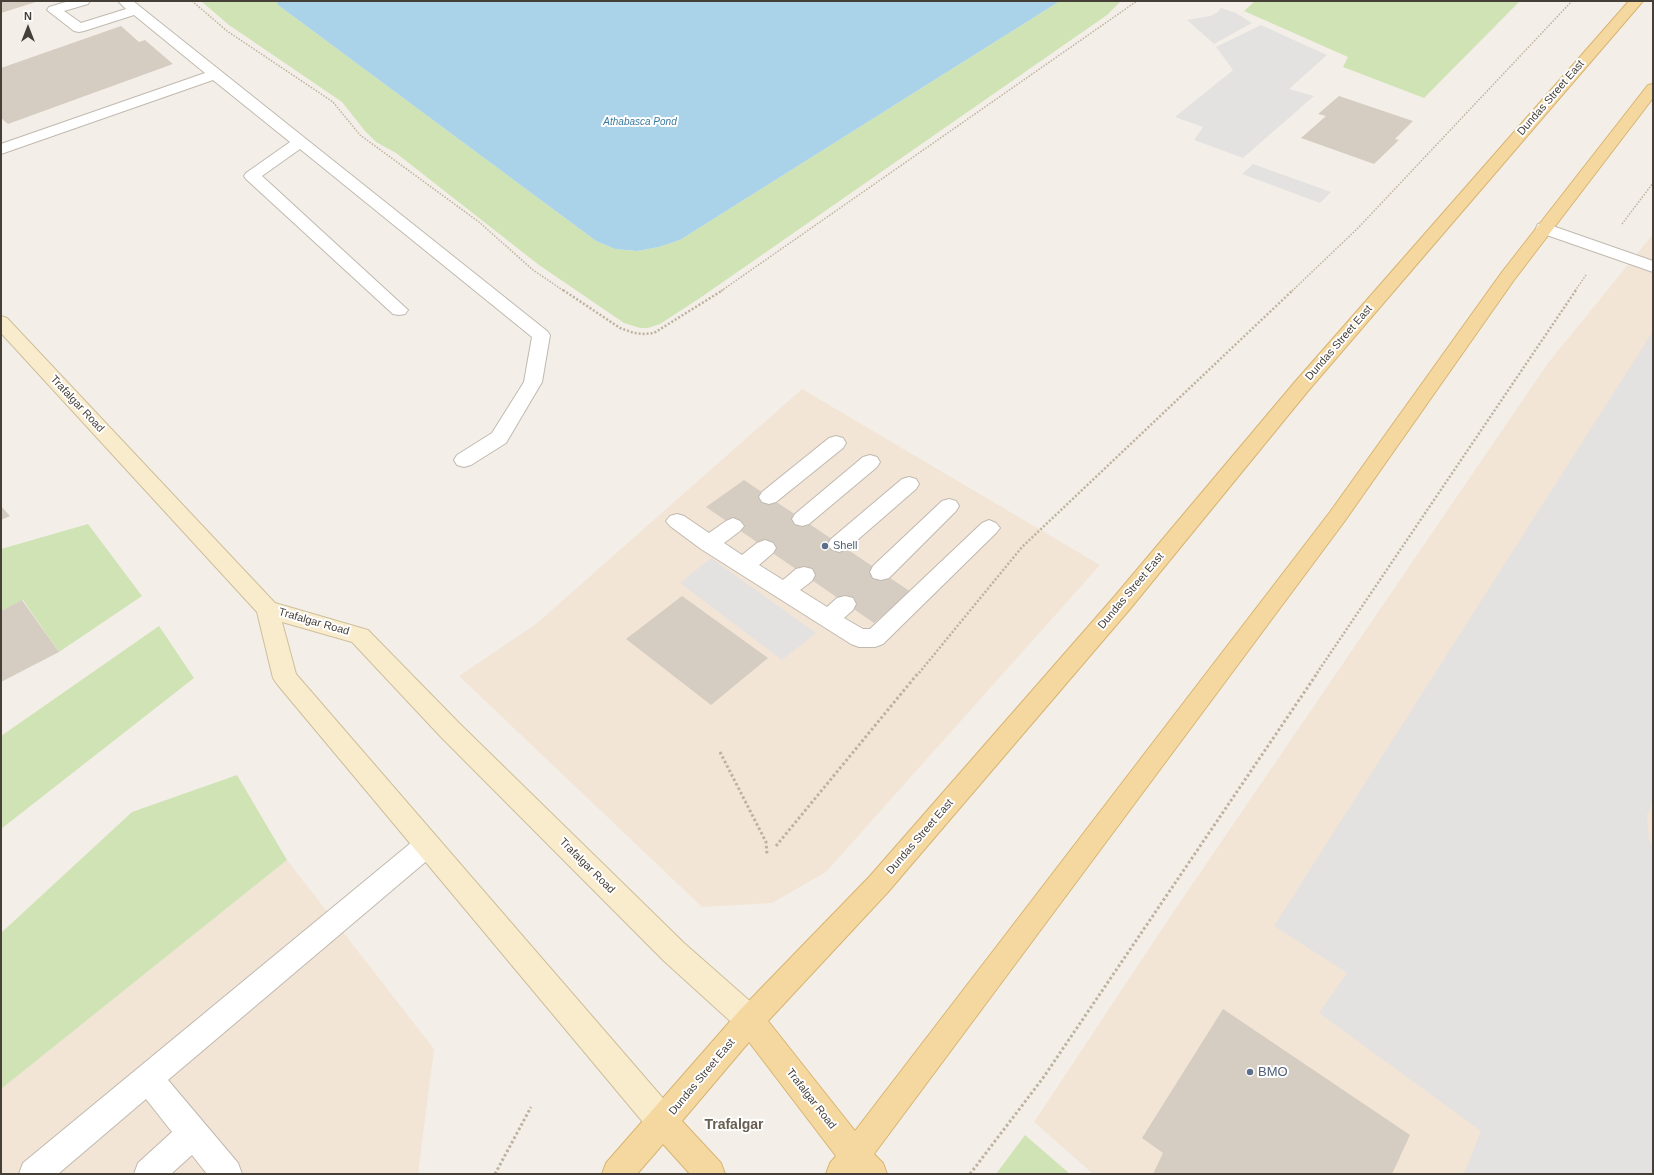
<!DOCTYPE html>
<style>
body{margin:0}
#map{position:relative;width:1654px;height:1175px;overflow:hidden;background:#f3efe8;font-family:Helvetica,sans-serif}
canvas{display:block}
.frame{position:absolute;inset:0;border:2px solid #453f38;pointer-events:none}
.north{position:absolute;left:8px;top:8px;width:40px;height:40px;-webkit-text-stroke:3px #fff;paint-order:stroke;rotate:0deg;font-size:11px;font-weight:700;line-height:16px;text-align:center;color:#453f38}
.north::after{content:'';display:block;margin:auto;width:14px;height:18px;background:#453f38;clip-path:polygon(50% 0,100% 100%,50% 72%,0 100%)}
</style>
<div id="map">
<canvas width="1654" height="1175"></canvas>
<div class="frame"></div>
<div class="north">N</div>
</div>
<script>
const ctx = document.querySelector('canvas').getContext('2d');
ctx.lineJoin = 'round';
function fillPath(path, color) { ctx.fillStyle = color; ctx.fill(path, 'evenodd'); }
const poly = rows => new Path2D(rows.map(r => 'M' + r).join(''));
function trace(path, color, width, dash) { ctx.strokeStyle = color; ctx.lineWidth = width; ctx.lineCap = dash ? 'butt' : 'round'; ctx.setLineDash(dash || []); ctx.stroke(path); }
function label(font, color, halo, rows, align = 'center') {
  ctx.font = font + ' Helvetica,sans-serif'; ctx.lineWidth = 4; ctx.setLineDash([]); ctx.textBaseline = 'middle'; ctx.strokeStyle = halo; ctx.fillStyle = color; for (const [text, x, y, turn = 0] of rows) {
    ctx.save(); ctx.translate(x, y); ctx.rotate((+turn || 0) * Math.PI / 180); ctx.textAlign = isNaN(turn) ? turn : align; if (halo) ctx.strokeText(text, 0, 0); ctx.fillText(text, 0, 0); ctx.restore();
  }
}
const commercial = poly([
 [1653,234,1653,1174,1093,1174,1034,1122,1174,911,1548,363],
 [802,389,1100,565,826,872,772,903,702,907,459,676,536,624],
 [287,860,434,1049,418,1174,1,1174,1,1089]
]);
const green = poly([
 [201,1,276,1,278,5,596,241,615,249,637,251,659,247,680,240,1060,1,1121,1,1107,15,700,298,660,324,648,328,640,328,624,323,539,265,396,153,376,142,365,131,342,102,229,25],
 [1255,1,1520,1,1424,98,1343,67,1348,57,1244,11],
 [88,524,142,596,59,652,23,600,1,611,1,549],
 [159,626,194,678,1,829,1,736],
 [237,775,287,860,1,1089,1,933,132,812],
 [1025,1135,1070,1174,996,1174]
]);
const parking = poly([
 [1221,8,1236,13,1252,23,1214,44,1187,20,1210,16,1218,12],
 [1261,25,1327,55,1289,89,1314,96,1243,158,1194,140,1203,127,1175,117,1233,70,1216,47],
 [1253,164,1331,192,1320,203,1242,174],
 [1653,331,1653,801,1647,815,1649,840,1653,846,1653,1174,1464,1174,1481,1131,1319,1013,1347,973,1274,926],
 [711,558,816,633,782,660,680,583]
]);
const water = poly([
 [276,1,1060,1,680,240,659,247,637,251,615,249,596,241,278,5]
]);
const building = poly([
 [1,1,39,1,1,13],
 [121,26,139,42,145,40,173,64,8,124,1,118,1,68],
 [1339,96,1413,121,1395,139,1399,140,1374,164,1301,138,1326,116,1318,114],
 [744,480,769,497,911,592,874,623,706,507],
 [1,506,10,516,1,520],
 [682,596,768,658,711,705,626,639],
 [22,600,59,652,1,682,1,611],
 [1223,1009,1410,1135,1392,1174,1153,1174,1163,1153,1142,1138]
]);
const pathFar2 = poly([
 [192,1,227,31,333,102,360,135,479,222,533,270,564,291],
 [1622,224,1653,183],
 [721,291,1137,1],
 [1292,291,1358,228,1572,1],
 [1575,291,1586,275]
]);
const pathFar1 = poly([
 [563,290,620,328,634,333,644,334,654,333,723,290],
 [919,673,1022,547,1293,290],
 [1317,673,1576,290]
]);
const path = poly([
 [720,752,766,842,767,854],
 [776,846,919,672],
 [495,1174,531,1107],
 [970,1174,1043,1078,1318,672]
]);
const lane = poly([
 [69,1,90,1,88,4,64,11,81,23,126,9,118,1,133,1,547,331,550,335,542,382,506,443,471,465,464,467,457,465,454,460,457,455,492,433,524,382,532,337,300,149,262,176,408,310,405,314,399,315,393,314,246,179,244,176,246,173,290,142,213,80,1,154,1,144,205,73,134,15,84,31,79,32,74,31,47,10,49,7,69,1],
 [1544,223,1653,261,1653,272,1538,232,1536,228,1538,224,1544,223],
 [836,436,843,438,846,443,843,448,776,502,769,504,762,502,759,497,762,492,829,438,836,436],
 [870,455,877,457,880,462,877,467,809,524,802,526,795,524,792,519,795,514,863,457,870,455],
 [909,477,916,479,919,484,916,489,847,549,839,552,831,549,828,544,831,539,902,479,909,477],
 [949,499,956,501,959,506,956,511,889,578,881,580,873,578,870,572,873,566,942,501,949,499],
 [677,514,684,516,709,533,726,521,733,518,740,521,744,526,740,531,724,543,742,555,757,543,765,540,773,543,776,548,773,553,759,565,783,580,796,569,804,567,812,569,815,575,812,581,800,590,827,607,837,598,845,596,853,598,856,604,853,610,844,618,863,629,870,629,982,523,989,520,996,523,1000,528,996,533,883,644,875,647,859,647,851,644,701,549,670,526,666,521,670,516,677,514],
 [427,834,436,837,440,845,436,853,168,1080,238,1163,242,1174,207,1174,192,1155,171,1174,134,1174,138,1163,172,1132,146,1099,58,1174,19,1174,23,1163,418,837,427,834]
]);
const secondary = poly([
 [1,316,7,318,275,603,368,630,459,723,684,943,760,1010,764,1020,760,1030,750,1034,740,1030,664,961,441,737,352,642,282,622,296,674,674,1111,678,1122,674,1133,663,1137,652,1133,277,684,273,678,257,612,1,333,1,316]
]);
const primary = poly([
 [1629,1,1643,1,1308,391,1130,609,888,892,768,1021,855,1131,1330,512,1502,272,1648,85,1653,84,1653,98,1514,280,1344,522,874,1154,883,1163,887,1174,826,1174,830,1163,836,1156,749,1042,682,1121,721,1163,725,1174,690,1174,663,1144,637,1174,602,1174,606,1163,740,1010,870,876,1114,597,1294,383,1629,1]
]);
const markers = [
 [825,546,4,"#5c6f8a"],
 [1250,1072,4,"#5c6f8a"]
];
const farWaternames = [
 ["Athabasca Pond",640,122]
];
const streetNames = [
 ["Dundas Street East",1551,98,-49],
 ["Dundas Street East",1339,343,-49],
 ["Trafalgar Road",77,404,47],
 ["Dundas Street East",1131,591,-50],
 ["Trafalgar Road",314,622,16],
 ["Dundas Street East",920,837,-49],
 ["Trafalgar Road",587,866,45],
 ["Dundas Street East",702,1077,-50],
 ["Trafalgar Road",811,1099,52]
];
const serviceNames = [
 ["Shell",833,546]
];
const nearServicenames = [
 ["BMO",1258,1072]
];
const nearNeighbourhoodnames = [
 ["Trafalgar",734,1125]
];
fillPath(commercial, '#f2e5d6');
fillPath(green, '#d0e3b5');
fillPath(parking, '#e4e2e0');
fillPath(water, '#aad3ea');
fillPath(building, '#d6cdc2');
trace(lane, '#c0b9af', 2);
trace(secondary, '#cebf9c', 2);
trace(primary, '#d8b471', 2);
trace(pathFar2, '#beb19e', 1.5, [1.5, 1.5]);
trace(pathFar1, '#beb19e', 2.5, [2, 2]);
trace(path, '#beb19e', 3, [2.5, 2.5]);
fillPath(lane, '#fff');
fillPath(secondary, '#f9eccc');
fillPath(primary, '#f5d89f');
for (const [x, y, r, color] of markers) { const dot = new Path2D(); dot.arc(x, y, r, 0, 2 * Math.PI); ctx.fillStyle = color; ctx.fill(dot); trace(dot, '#fff', 1.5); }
label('italic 10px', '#397aa0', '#fff', farWaternames);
label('11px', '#453f38', '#fff', streetNames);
label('11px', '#4e5e75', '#fff', serviceNames, 'left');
label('13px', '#4e5e75', '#fff', nearServicenames, 'left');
label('bold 14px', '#675d50', '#fff', nearNeighbourhoodnames);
</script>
